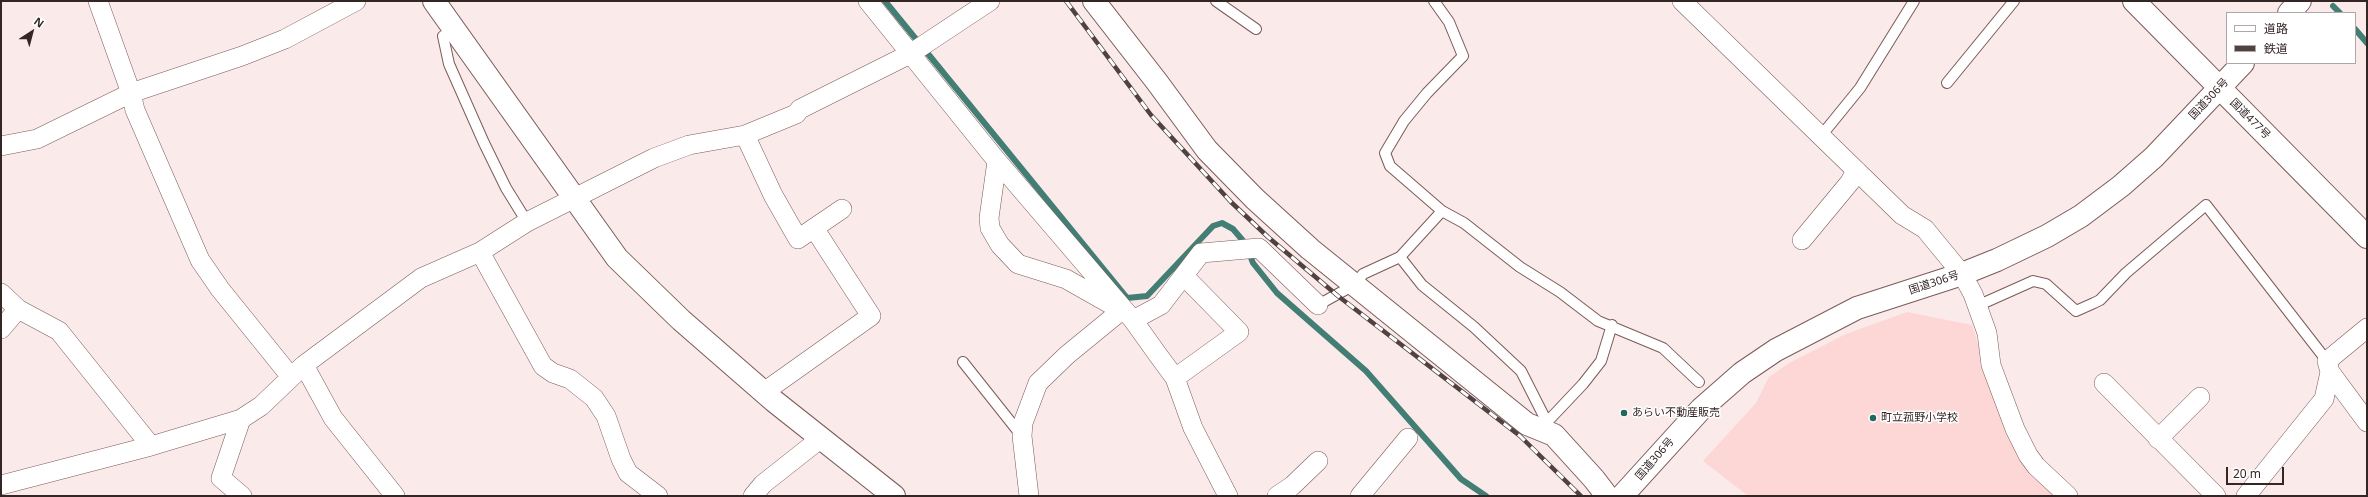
<!DOCTYPE html>
<meta charset="utf-8">
<style>
body{margin:0}
#map{position:relative;width:2368px;height:497px;overflow:hidden;background:#faeae9;font-family:"Noto Sans","Noto Sans JP",sans-serif}
canvas{display:block}
.frame{position:absolute;inset:0;border:2px solid #352626;pointer-events:none}
.legend{position:absolute;left:2226px;top:12px;width:130px;height:52px;box-sizing:border-box;background:#fff;border:1px solid #aea8a8;margin:0;padding:5px 7px;list-style:none;font-size:12px;color:#352626}
.legend li{display:flex;align-items:center;gap:8px;height:20px}
.legend b{width:20px;border:1px solid #aea8a8}
.north{position:absolute;left:12px;top:12px;width:40px;height:40px;-webkit-text-stroke:3px #fff;paint-order:stroke;rotate:36deg;font-size:11px;font-weight:700;line-height:16px;text-align:center;color:#352626}
.north::after{content:'';display:block;margin:auto;width:14px;height:18px;background:#352626;clip-path:polygon(50% 0,100% 100%,50% 72%,0 100%)}
.scale{position:absolute;left:2226px;top:467px;width:58px;height:18px;box-sizing:border-box;border:2px solid #352626;border-top:0;padding-left:5px;font-size:12px;line-height:14px;white-space:nowrap;color:#352626;-webkit-text-stroke:3px #fff;paint-order:stroke}
</style>
<div id="map">
<canvas width="2368" height="497"></canvas>
<div class="frame"></div>
<ul class="legend">
<li><b style="height:5px;background:#fff"></b>道路</li>
<li><b style="height:5px;background:#514242"></b>鉄道</li>
</ul>
<div class="north">N</div>
<div class="scale">20 m</div>
</div>
<script>
const ctx = document.querySelector('canvas').getContext('2d');
ctx.lineJoin = 'round';
function fillPath(path, color) { ctx.fillStyle = color; ctx.fill(path, 'evenodd'); }
const poly = rows => new Path2D(rows.map(r => 'M' + r).join(''));
function trace(path, color, width, dash) { ctx.strokeStyle = color; ctx.lineWidth = width; ctx.lineCap = dash ? 'butt' : 'round'; ctx.setLineDash(dash || []); ctx.stroke(path); }
function label(font, color, halo, rows, align = 'center') {
  ctx.font = font + ' "Noto Sans","Noto Sans JP",sans-serif'; ctx.lineWidth = 3; ctx.setLineDash([]); ctx.textBaseline = 'middle'; ctx.strokeStyle = halo; ctx.fillStyle = color; for (const [text, x, y, turn = 0] of rows) {
    ctx.save(); ctx.translate(x, y); ctx.rotate((+turn || 0) * Math.PI / 180); ctx.textAlign = isNaN(turn) ? turn : align; if (halo) ctx.strokeText(text, 0, 0); ctx.fillText(text, 0, 0); ctx.restore();
  }
}
const built = poly([
 [1907,312,1972,325,1986,370,2059,496,1748,496,1703,461,1756,403,1769,377,1789,363,1846,334]
]);
const stream = poly([
 [885,1,1127,298,1147,296,1213,226,1222,223,1233,229,1245,243,1253,263,1277,293,1366,371,1461,479,1486,496],
 [2333,6,2340,13],
 [2355,29,2367,43]
]);
const service = poly([
 [1216,1,1256,29],
 [1434,1,1449,22,1463,56,1427,93,1404,121,1385,153,1390,166,1442,211],
 [443,36,449,64,484,143,506,188,527,222],
 [1947,83,2014,1],
 [1821,136,1860,88,1914,1],
 [1400,257,1422,285,1474,327,1521,371,1552,432],
 [1318,305,1354,285,1363,274,1400,257,1442,211,1464,223,1520,267,1560,292,1598,321,1663,348,1699,382],
 [1977,306,2033,281,2046,284,2076,311,2094,303,2100,300,2126,273,2206,205,2327,361],
 [963,362,1021,435],
 [1548,421,1583,384,1601,361,1612,325]
]);
const minor = poly([
 [98,1,131,93,135,110,200,260,220,289,291,377],
 [868,1,997,161,1133,320,1158,355,1175,378,1193,428,1228,496],
 [1682,1,1902,215,1925,229,1962,274,1973,294,1987,333,1991,365,2015,429,2028,455,2036,466,2068,496],
 [745,135,773,195,798,239,842,209],
 [1,146,37,139,131,93,242,56,285,39,356,1],
 [997,161,989,218,990,228,1000,245,1018,264,1066,279,1112,305],
 [1802,240,1850,182,1856,170],
 [480,252,543,366,553,373,570,379,594,398,606,416,621,459,628,473,658,496],
 [1,293,18,309],
 [1133,320,1161,305,1201,253,1259,248,1318,305],
 [2367,328,2327,361,2330,372,2367,422],
 [1,329,18,309,59,331,151,446],
 [304,365,333,418,395,496],
 [1175,378,1239,332,1184,276],
 [2104,383,2216,496],
 [764,392,871,316,814,228],
 [241,419,221,478,242,496],
 [2158,439,2200,397],
 [1,485,151,446,241,419,261,406,304,365,421,278,480,252,527,222,654,158,689,145,745,135,796,114,800,109,910,54,990,1],
 [753,496,763,484,820,439],
 [1029,496,1022,436,1023,423,1038,383,1067,355,1122,310],
 [1277,496,1292,486,1318,461],
 [1360,496,1408,438],
 [2246,496,2324,399,2330,372]
]);
const tertiary = poly([
 [434,1,617,258,681,320,774,401,894,496],
 [1094,1,1157,82,1207,150,1255,199,1310,249,1527,424,1554,435,1594,479,1607,496]
]);
const trunk = poly([
 [2134,1,2367,237],
 [2289,13,2300,1],
 [1622,496,1701,409,1742,373,1776,350,1857,308,1962,274,1997,260,2047,236,2081,216,2121,186,2154,157,2243,63]
]);
const rail = poly([
 [1066,1,1151,115,1231,202,1268,237,1338,296,1520,436,1581,496]
]);
const markers = [
 [1624,413,4,"#20685e"],
 [1873,418,4,"#20685e"]
];
const streetNames = [
 ["国道306号",2209,99,-47],
 ["国道477号",2250,119,45],
 ["国道306号",1934,283,-18],
 ["国道306号",1655,459,-49]
];
const poiNames = [
 ["あらい不動産販売",1632,413],
 ["町立菰野小学校",1881,418]
];
fillPath(built, '#fdd7d5');
trace(stream, '#437e74', 6);
trace(service, '#7c5b59', 12);
trace(minor, '#7c5b59', 20);
trace(tertiary, '#7c5b59', 24);
trace(trunk, '#7c5b59', 24);
trace(service, '#fff', 10);
trace(minor, '#fff', 19);
trace(tertiary, '#fff', 22);
trace(trunk, '#fff', 22);
trace(rail, '#514242', 4.5);
trace(rail, '#fff', 3, [9]);
for (const [x, y, r, color] of markers) { const dot = new Path2D(); dot.arc(x, y, r, 0, 2 * Math.PI); ctx.fillStyle = color; ctx.fill(dot); trace(dot, '#fff', 1.5); }
label('11px', '#352626', '#fff', streetNames);
label('11px', '#352626', '#fff', poiNames, 'left');
</script>
